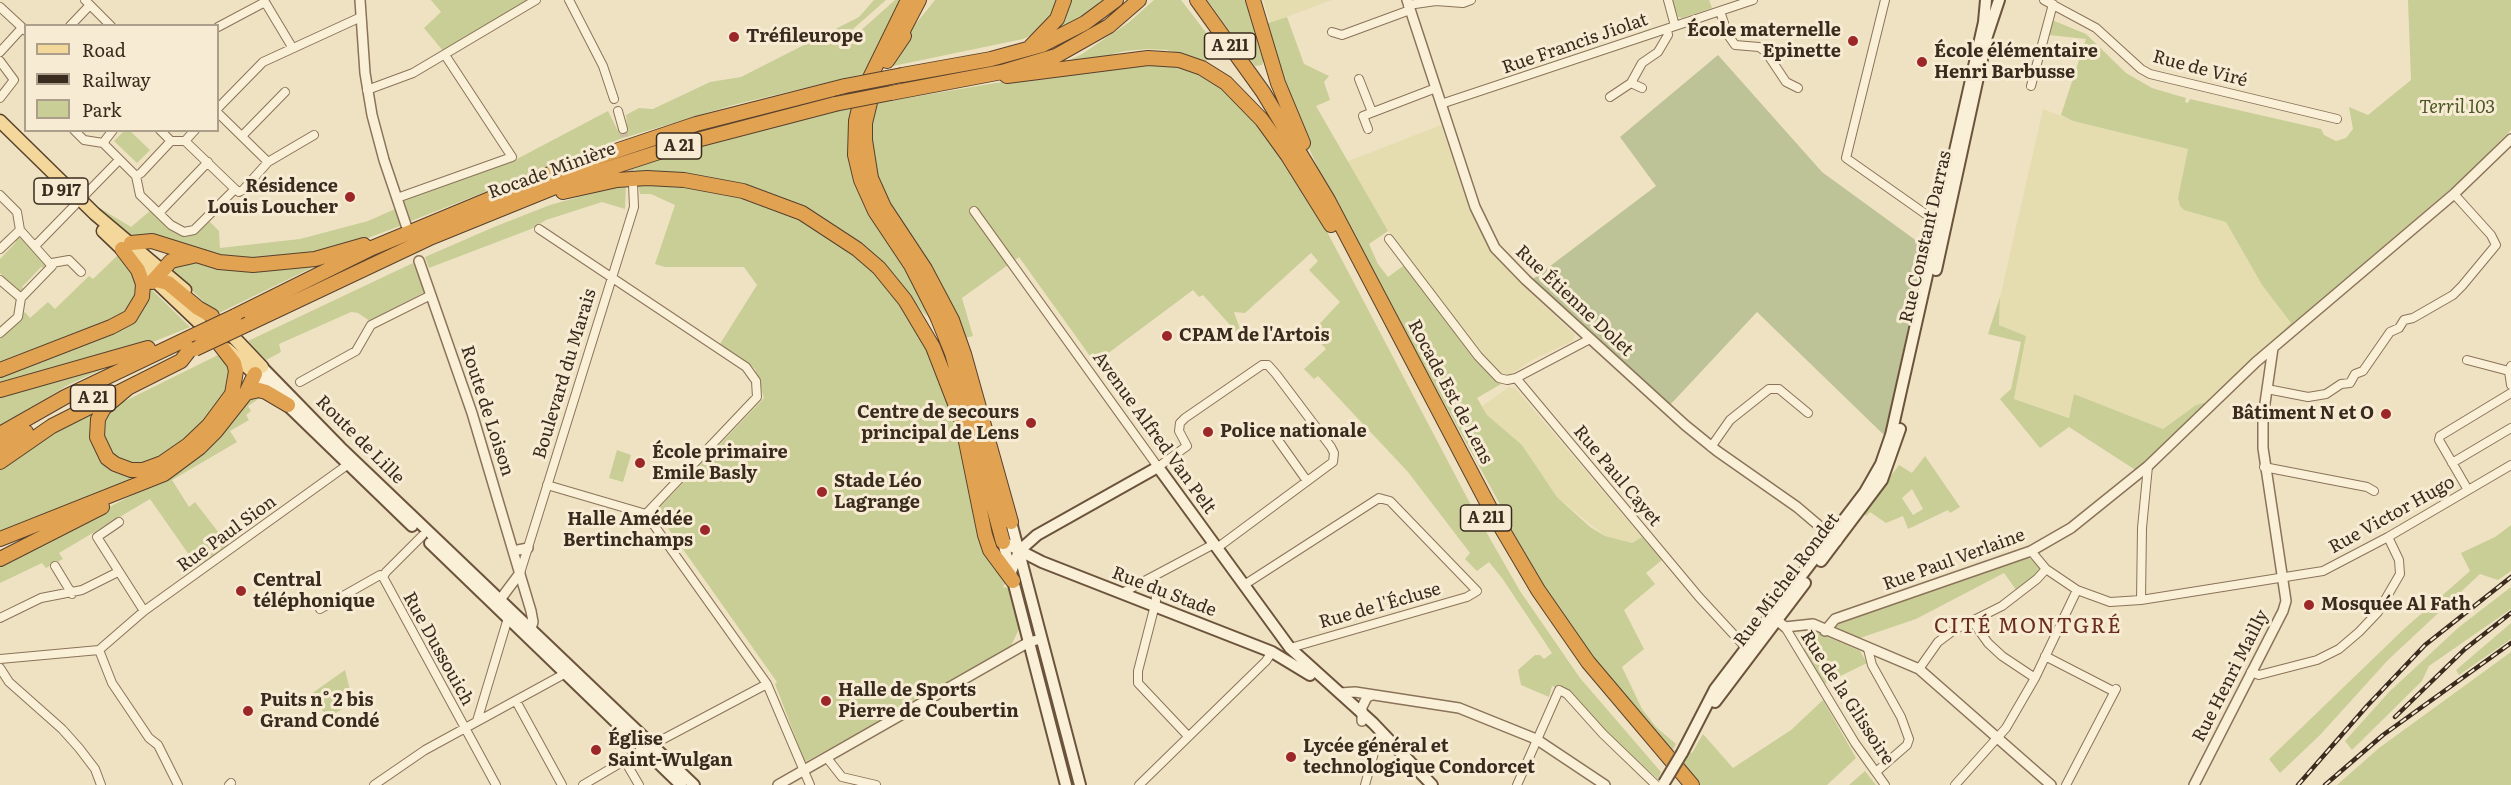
<!DOCTYPE html>
<meta charset="utf-8">
<style>
body{margin:0}
#map{position:relative;width:2511px;height:785px;overflow:hidden;background:#efe2c3;font-family:Literata,serif}
canvas{display:block}
.legend{position:absolute;left:24px;top:24px;width:195px;height:108px;box-sizing:border-box;background:#f7ecd3;border:2px solid #ab9f8b;margin:0;padding:8px 10px;list-style:none;font-size:18px;color:#3a2b1e}
.legend li{display:flex;align-items:center;gap:12px;height:30px}
.legend b{width:30px;border:2px solid #ab9f8b}
</style>
<div id="map">
<canvas width="2511" height="785"></canvas>
<ul class="legend">
<li><b style="height:8px;background:#f4d79a"></b>Road</li>
<li><b style="height:8px;background:#3a2b1e"></b>Railway</li>
<li><b style="height:16px;background:#c8ce96"></b>Park</li>
</ul>
</div>
<script>
const ctx = document.querySelector('canvas').getContext('2d');
ctx.lineJoin = 'round';
function fillPath(path, color) { ctx.fillStyle = color; ctx.fill(path, 'evenodd'); }
const poly = rows => new Path2D(rows.map(r => 'M' + r).join(''));
function trace(path, color, width, dash) { ctx.strokeStyle = color; ctx.lineWidth = width; ctx.lineCap = dash ? 'butt' : 'round'; ctx.setLineDash(dash || []); ctx.stroke(path); }
function label(font, color, halo, rows, align = 'center') {
  ctx.font = font + ' Literata,serif'; ctx.lineWidth = 6; ctx.setLineDash([]); ctx.textBaseline = 'middle'; ctx.strokeStyle = halo; ctx.fillStyle = color; for (const [text, x, y, turn = 0] of rows) {
    ctx.save(); ctx.translate(x, y); ctx.rotate((+turn || 0) * Math.PI / 180); ctx.textAlign = isNaN(turn) ? turn : align; if (halo) ctx.strokeText(text, 0, 0); ctx.fillText(text, 0, 0); ctx.restore();
  }
}
const farmland = poly([
 [1263,0,1332,0,1270,23],
 [2043,109,2073,121,2188,149,2178,198,2226,222,2262,285,2291,323,2207,402,2196,405,2163,429,2074,394,2070,418,2014,399,2026,336,1999,325,2000,297],
 [1441,125,1470,210,1487,245,1517,280,1575,335,1573,341,1532,360,1507,377,1500,377,1478,353,1398,247,1346,162],
 [1509,387,1515,388,1642,537,1632,543,1605,536,1557,497,1522,445,1487,415,1482,406]
]);
const green = poly([
 [431,0,531,0,443,51,424,28,441,12],
 [874,0,886,0,845,36,849,41,895,0,900,0,863,74,733,105,620,139,411,221,404,200,515,160,608,111,618,131,627,127,626,115,639,108,653,109,710,82,741,77,859,17],
 [935,0,1057,0,1050,17,1038,32,1023,39,893,66,914,26],
 [1068,0,1105,0,1076,22,1051,34,1062,23],
 [1154,0,1181,0,1218,48,1206,61,1167,50,1147,49,1126,51,1112,54,1113,57,1057,66,1082,54,1128,23],
 [1207,0,1248,0,1264,58,1262,65,1255,66],
 [1672,0,1709,0,1712,8,1682,18,1678,17],
 [2408,0,2511,0,2511,130,2459,182,2292,324,2137,471,2069,427,2040,448,2000,399,2011,389,2021,342,1988,334,2000,297,1999,325,2026,336,2014,399,2069,418,2074,394,2163,429,2196,405,2207,402,2291,323,2262,285,2226,222,2184,210,2180,206,2178,198,2188,149,2073,121,2061,115,2086,39,2049,35,2052,20,2086,34,2126,73,2152,88,2186,98,2185,102,2188,103,2190,99,2321,129,2324,135,2336,141,2346,138,2353,129,2349,107,2368,115,2411,80],
 [1287,17,1304,64,1329,76,1324,82,1330,100,1316,106,1388,231,1369,244,1378,264,1388,277,1406,264,1478,359,1501,384,1477,398,1487,415,1522,445,1557,497,1590,527,1605,536,1632,543,1642,537,1662,560,1646,573,1655,584,1624,610,1644,649,1622,667,1642,709,1656,727,1676,744,1671,753,1593,659,1532,570,1502,516,1501,506,1332,199,1294,115,1262,25],
 [1160,62,1188,65,1235,97,1283,156,1313,205,1473,509,1520,591,1580,678,1661,772,1658,779,1606,733,1569,691,1552,686,1549,697,1521,685,1518,670,1535,655,1540,655,1544,659,1552,653,1502,578,1489,562,1477,571,1465,559,1470,553,1408,472,1318,376,1314,379,1304,369,1326,349,1311,333,1340,302,1309,270,1318,261,1311,253,1245,313,1234,312,1242,335,1240,336,1203,295,1199,297,1193,290,1095,363,1019,257,962,298,973,336,965,338,878,186,870,145,872,104,1019,79],
 [851,108,849,153,892,246,920,293,927,317,877,257,834,225,795,204,755,188,715,179,660,173,636,174,634,167,695,147],
 [124,131,130,131,150,150,137,163,114,141],
 [638,183,681,184,743,196,802,216,854,252,890,287,944,376,1006,582,1003,587,1009,588,1012,594,1020,627,1009,650,805,762,775,684,777,682,658,514,658,509,764,398,755,369,720,344,757,285,744,267,665,267,655,264,675,205,651,194,640,194],
 [626,184,625,209,602,202,546,220,531,229,429,268,425,257,494,227,550,205],
 [90,202,131,227,151,210,170,229,182,235,195,234,209,221,219,231,220,248,300,239,368,221,395,209,400,226,333,251,279,261,220,258,128,238],
 [18,236,47,262,47,266,44,268,41,267,22,287,24,289,20,293,0,273,0,259,16,242,14,240],
 [118,255,131,267,139,284,130,313,0,366,0,337,25,312,30,318,48,302,55,309,89,276,93,279],
 [328,260,217,314,168,268,178,261],
 [413,263,425,292,370,321,358,313,351,312,279,344,281,352,266,360,248,341],
 [150,288,190,327,138,348,0,387,0,375,113,333],
 [220,354,228,366,229,391,209,417,170,454,149,463,139,464,121,460,109,451,102,428,107,413,113,407],
 [104,365,105,368,68,385,0,426,0,393],
 [252,394,264,395,248,406,251,411,246,415,249,420,230,431,237,442,172,480,189,507,195,502,229,546,199,569,150,499,59,553,63,559,46,568,42,563,0,583,0,563,160,481],
 [101,407,98,413,110,464,166,467,0,535,0,467,46,435],
 [617,450,631,455,623,482,609,478],
 [1925,456,1960,507,1950,513,1948,510,1908,529,1903,516,1886,523,1870,512,1866,516,1863,513,1899,465,1912,473],
 [1912,489,1923,509,1913,515,1902,498],
 [2511,525,2511,571,2498,580,2480,574,2388,660,2320,735,2280,773,2269,759,2405,628,2470,571,2461,553,2495,537],
 [2024,556,2037,562,2042,569,2017,591,2004,573,1916,619,1860,638,1835,627,1838,620],
 [2511,587,2511,609,2429,666,2422,681,2352,750,2345,741,2389,692,2459,627],
 [2511,623,2511,639,2459,675,2456,670],
 [1805,630,1812,630,1860,651,1867,663,1824,684,1804,649,1811,645],
 [2511,652,2511,785,2337,785,2379,748],
 [345,670,353,702,328,718,311,694],
 [1823,700,1856,758,1827,785,1700,785,1681,763,1687,751,1692,753,1703,734,1733,768,1791,730],
 [1865,771,1876,785,1849,785]
]);
const cemetery = poly([
 [1718,55,1822,172,1925,247,1885,436,1757,312,1669,406,1533,279,1656,186,1620,137]
]);
const minorTunnel = poly([
 [623,129,632,181]
]);
const minor = poly([
 [85,0,111,26],
 [569,0,603,66,614,99],
 [1668,0,1675,26],
 [1885,0,1846,158,1934,220,1942,222],
 [2044,0,2096,28,2141,69,2150,74,2337,119],
 [1408,5,1436,1,1463,3,1471,0],
 [0,7,26,31],
 [1720,11,1728,35,1735,45,1759,47,1766,52,1786,82,1798,88],
 [70,26,90,5],
 [218,27,265,2,292,47],
 [1332,32,1342,35,1410,10],
 [0,52,22,28],
 [0,61,14,80,0,98],
 [1359,79,1372,112],
 [1631,83,1642,88],
 [2031,86,2053,4],
 [367,90,413,73,536,0],
 [1610,97,1631,83,1642,63,1658,52,1668,35,1667,29],
 [1441,104,1753,0],
 [218,108,263,62,361,17],
 [618,111,623,129],
 [218,113,268,162],
 [1368,129,1363,116,1436,88],
 [74,130,84,140,103,143],
 [113,130,103,143,136,176,141,173,171,141],
 [160,130,171,141],
 [242,136,285,92],
 [171,141,185,141,195,130],
 [185,141,235,189],
 [268,162,314,135],
 [136,176,140,195,171,225,184,232,194,230,235,189],
 [235,189,239,192,243,190,268,162],
 [0,195,17,212,20,230,52,266,21,298,0,280],
 [397,198,512,157,445,55],
 [80,200,119,160],
 [974,211,1158,467,1187,446,1179,431,1180,423,1185,418,1262,365,1268,365,1276,374,1331,447,1334,453,1333,462,1217,548],
 [159,213,208,162],
 [539,229,746,367,756,381,757,397,646,514],
 [1389,239,1478,356,1499,378,1507,380,1516,378,1590,339],
 [36,245,75,205],
 [0,249,20,230],
 [52,263,69,260,81,272],
 [0,333,18,317,21,298],
 [2467,360,2509,371],
 [2511,366,2509,371,2511,385],
 [1516,378,1699,597,1748,650],
 [300,382,356,351,371,325,431,295],
 [2267,389,2308,397,2326,394,2341,384,2350,383,2355,374,2363,371,2390,332,2399,328,2404,320,2413,318,2453,295,2462,286,2496,245,2491,235,2454,194],
 [1273,433,1307,481],
 [1711,447,1730,420,1769,389,1779,389,1808,413],
 [2452,463,2511,428],
 [2264,467,2367,487,2374,491],
 [547,485,646,514,767,684,810,785],
 [2468,490,2439,440,2440,436,2511,393],
 [119,522,97,537,144,611],
 [422,536,386,572,383,577,496,785],
 [2031,551,2046,569,2077,590,2110,602,2141,600,2323,571,2388,537,2511,465],
 [55,566,72,594],
 [520,573,634,207,633,184],
 [1151,578,1155,584,1156,601,1138,671,1138,683,1188,736],
 [1244,585,1379,498,1390,501,1477,591,1467,597,1290,648],
 [1122,593,1214,544],
 [2141,600,2142,528,2148,466],
 [320,609,380,575,383,577],
 [0,618,41,598,82,590,118,572],
 [1973,622,1988,643,2002,656,2035,678],
 [1785,627,1855,743,1885,785],
 [1868,649,1872,665,1901,717,1909,739,1907,745,1876,772],
 [99,650,112,683,149,738,158,745,178,785],
 [2045,656,2113,691],
 [0,659,99,650,144,611,350,463],
 [0,668,9,682,62,729,79,748,95,769,101,785],
 [1919,669,1938,642,1954,630,2002,606,2037,579,2046,569],
 [2251,672,2259,675,2317,660,2339,649,2359,632,2378,612,2400,574,2399,560,2388,537],
 [516,701,562,785],
 [477,721,508,618],
 [652,745,767,684],
 [827,758,842,777,876,785],
 [625,761,639,785],
 [229,785,231,783],
 [374,785,425,750,566,673],
 [583,785,644,749],
 [1139,785,1266,661,1272,652],
 [1365,785,1375,749,1383,735],
 [1517,785,1559,690,1567,694,1603,734,1656,785],
 [1955,785,2006,728,2035,678,2077,590],
 [2066,785,2116,689]
]);
const tertiary = poly([
 [360,0,365,73,372,115,384,160,406,225],
 [1407,0,1475,207,1495,248,1526,280,1685,425,1717,451,1797,507,1837,541],
 [419,261,472,413,513,551,531,611,533,622,531,629,527,630],
 [513,551,528,548],
 [496,605,520,573],
 [1772,616,1785,627,1813,624,1919,669,2051,785],
 [1825,631,1835,619,2031,551,2071,528,2148,466,2256,362,2454,194,2511,139],
 [1340,693,1355,692,1459,708,1536,739,1605,785],
 [1362,721,1362,707,1367,697,1372,695],
 [778,785,1029,642,1041,639],
 [2194,785,2283,611,2286,601,2263,448,2263,417,2273,348]
]);
const secondary = poly([
 [1936,270,1987,36,1999,0],
 [262,367,340,447,694,785],
 [255,374,412,526],
 [1011,522,1080,785],
 [1003,542,1042,562,1272,652,1310,675],
 [1003,542,1066,785],
 [430,543,681,785],
 [1821,561,1882,480,1900,429],
 [1011,572,1019,551,1037,535,1158,467,1290,648,1373,723,1432,785],
 [1715,702,1805,583],
 [1682,753,1715,689,1865,492,1881,464,1891,435,1984,22,1986,0]
]);
const primary = poly([
 [0,121,95,214,185,290],
 [103,231,212,335],
 [224,327,262,367],
 [227,349,255,374]
]);
const motorway = poly([
 [908,0,863,92,856,121,855,155,861,180,875,211,911,265,937,316,952,353,1003,542],
 [1197,0,1263,92,1328,200,1492,512,1538,590,1588,662,1692,785],
 [1253,0,1278,83,1303,143],
 [897,42,919,0],
 [1031,46,1057,19,1064,0],
 [887,61,904,36],
 [1002,72,1007,76,1148,58,1179,60,1202,68,1226,83,1262,120,1288,156,1331,225],
 [902,75,991,59,1042,45,1085,23,1116,0],
 [891,93,1002,72,1056,56,1109,26,1139,0],
 [872,94,865,123,865,140,871,178,884,207,925,269,952,320,964,354,1011,522],
 [563,192,617,180,647,178,684,180,743,191,802,213,857,249,879,268,905,300,933,347,961,419],
 [131,243,152,241,219,262,253,265,315,259,364,245],
 [156,280,168,283,198,308,212,316],
 [152,282,171,261,193,256],
 [235,316,372,248,562,169,696,124,845,86],
 [248,324,432,237,570,181,693,141,835,104],
 [0,370,111,327,130,317,142,297,143,284,138,270,122,249],
 [129,387,104,408,98,419,97,437,107,458,115,464,131,470,143,470,162,463,188,445,209,425,232,394,236,371,234,363,214,337],
 [0,390,148,348],
 [246,393,259,390,266,392,288,405],
 [961,417,985,535,990,550,1013,581],
 [0,434,65,397,197,334],
 [0,448,26,432],
 [0,462,52,426,181,361,188,352],
 [0,539,164,474,199,448,216,431,246,393,255,374],
 [0,559,102,507]
]);
const rail = poly([
 [2395,717,2465,649,2511,613],
 [2298,785,2367,706,2425,645,2511,577],
 [2325,785,2383,735,2511,643]
]);
const secondaryBridge = poly([
 [1664,783,1682,753]
]);
const motorwayBridge = poly([
 [845,86,902,75],
 [835,104,891,93],
 [197,334,235,316],
 [195,349,248,324]
]);
const markers = [
 [734,37,6,"#9b2728"],
 [1853,41,6,"#9b2728"],
 [1922,62,6,"#9b2728"],
 [350,197,6,"#9b2728"],
 [1167,336,6,"#9b2728"],
 [2386,414,6,"#9b2728"],
 [1031,423,6,"#9b2728"],
 [1208,432,6,"#9b2728"],
 [640,463,6,"#9b2728"],
 [822,492,6,"#9b2728"],
 [705,530,6,"#9b2728"],
 [241,591,6,"#9b2728"],
 [2309,605,6,"#9b2728"],
 [826,701,6,"#9b2728"],
 [248,711,6,"#9b2728"],
 [596,750,6,"#9b2728"],
 [1291,757,6,"#9b2728"]
];
const shields = [
 [1230,46,51],
 [679,146,45],
 [61,191,54],
 [93,398,45],
 [1486,518,51]
];
const shieldNames = [
 ["A 211",1230,46],
 ["A 21",679,146],
 ["D 917",61,191],
 ["A 21",93,398],
 ["A 211",1486,518]
];
const poiNames = [
 ["École maternelle",1841,31,"right"],
 ["Epinette",1841,52,"right"],
 ["Tréfileurope",746,37],
 ["École élémentaire",1934,52],
 ["Henri Barbusse",1934,73],
 ["Résidence",338,187,"right"],
 ["Louis Loucher",338,208,"right"],
 ["CPAM de l'Artois",1179,336],
 ["Centre de secours",1019,413,"right"],
 ["principal de Lens",1019,434,"right"],
 ["Bâtiment N et O",2374,414,"right"],
 ["Police nationale",1220,432],
 ["École primaire",652,453],
 ["Emile Basly",652,474],
 ["Stade Léo",834,482],
 ["Lagrange",834,503],
 ["Halle Amédée",693,520,"right"],
 ["Bertinchamps",693,541,"right"],
 ["Central",253,581],
 ["téléphonique",253,602],
 ["Mosquée Al Fath",2321,605],
 ["Halle de Sports",838,691],
 ["Pierre de Coubertin",838,712],
 ["Puits n° 2 bis",260,701],
 ["Grand Condé",260,722],
 ["Église",608,740],
 ["Saint-Wulgan",608,761],
 ["Lycée général et",1303,747],
 ["technologique Condorcet",1303,768]
];
const streetNames = [
 ["Rue Francis Jiolat",1575,44,-19],
 ["Rue de Viré",2200,69,15],
 ["Rocade Minière",552,171,-20],
 ["Rue Constant Darras",1926,237,-77],
 ["Rue Étienne Dolet",1574,301,43],
 ["Boulevard du Marais",565,374,-73],
 ["Rocade Est de Lens",1450,392,62],
 ["Route de Loison",487,411,72],
 ["Avenue Alfred Van Pelt",1154,433,54],
 ["Route de Lille",360,440,45],
 ["Rue Paul Cayet",1617,476,50],
 ["Rue Victor Hugo",2392,515,-29],
 ["Rue Paul Sion",227,534,-36],
 ["Rue Paul Verlaine",1954,560,-20],
 ["Rue Michel Rondet",1787,580,-53],
 ["Rue du Stade",1164,592,21],
 ["Rue de l'Écluse",1380,606,-16],
 ["Rue Dussouich",438,649,61],
 ["Rue Henri Mailly",2231,676,-63],
 ["Rue de la Glissoire",1847,698,57]
];
const parkNames = [
 ["Terril 103",2457,108]
];
const quarterNames = [
 ["CITÉ MONTGRÉ",2028,627]
];
fillPath(farmland, '#e5ddb0');
fillPath(green, '#c8ce96');
fillPath(cemetery, '#bdc396');
trace(minorTunnel, '#cbbda2', 8, [8, 4]);
trace(minor, '#8a7359', 10);
trace(tertiary, '#8a7359', 12);
trace(secondary, '#6c543c', 14);
trace(primary, '#58412d', 15);
trace(motorway, '#58412d', 16);
trace(minor, '#faefd7', 8);
trace(tertiary, '#faefd7', 9);
trace(secondary, '#faefd7', 10);
trace(primary, '#f4d79a', 12);
trace(motorway, '#e1a251', 14);
trace(rail, '#3a2b1e', 4.5);
trace(rail, '#f7ecd3', 2, [7]);
trace(secondaryBridge, '#6c543c', 14, []);
trace(motorwayBridge, '#58412d', 16, []);
trace(secondaryBridge, '#faefd7', 10);
trace(motorwayBridge, '#e1a251', 14);
for (const [x, y, r, color] of markers) { const dot = new Path2D(); dot.arc(x, y, r, 0, 2 * Math.PI); ctx.fillStyle = color; ctx.fill(dot); trace(dot, '#f7ecd3', 2); }
for (const [x, y, w] of shields) { const box = new Path2D(); box.roundRect(x - w / 2, y - 13, w, 26, 4.5); ctx.fillStyle = '#f7ecd3'; ctx.fill(box); trace(box, '#3a2b1e', 1.5); }
label('bold 16px', '#3a2b1e', null, shieldNames);
label('bold 18px', '#3a2b1e', '#f7ecd3', poiNames, 'left');
label('18px', '#3a2b1e', '#f7ecd3', streetNames);
label('italic 18px', '#4a5724', '#f7ecd3', parkNames);
ctx.letterSpacing = '1.5px';
label('21px', '#682b1c', '#f7ecd3', quarterNames);
ctx.letterSpacing = '0px';
</script>
